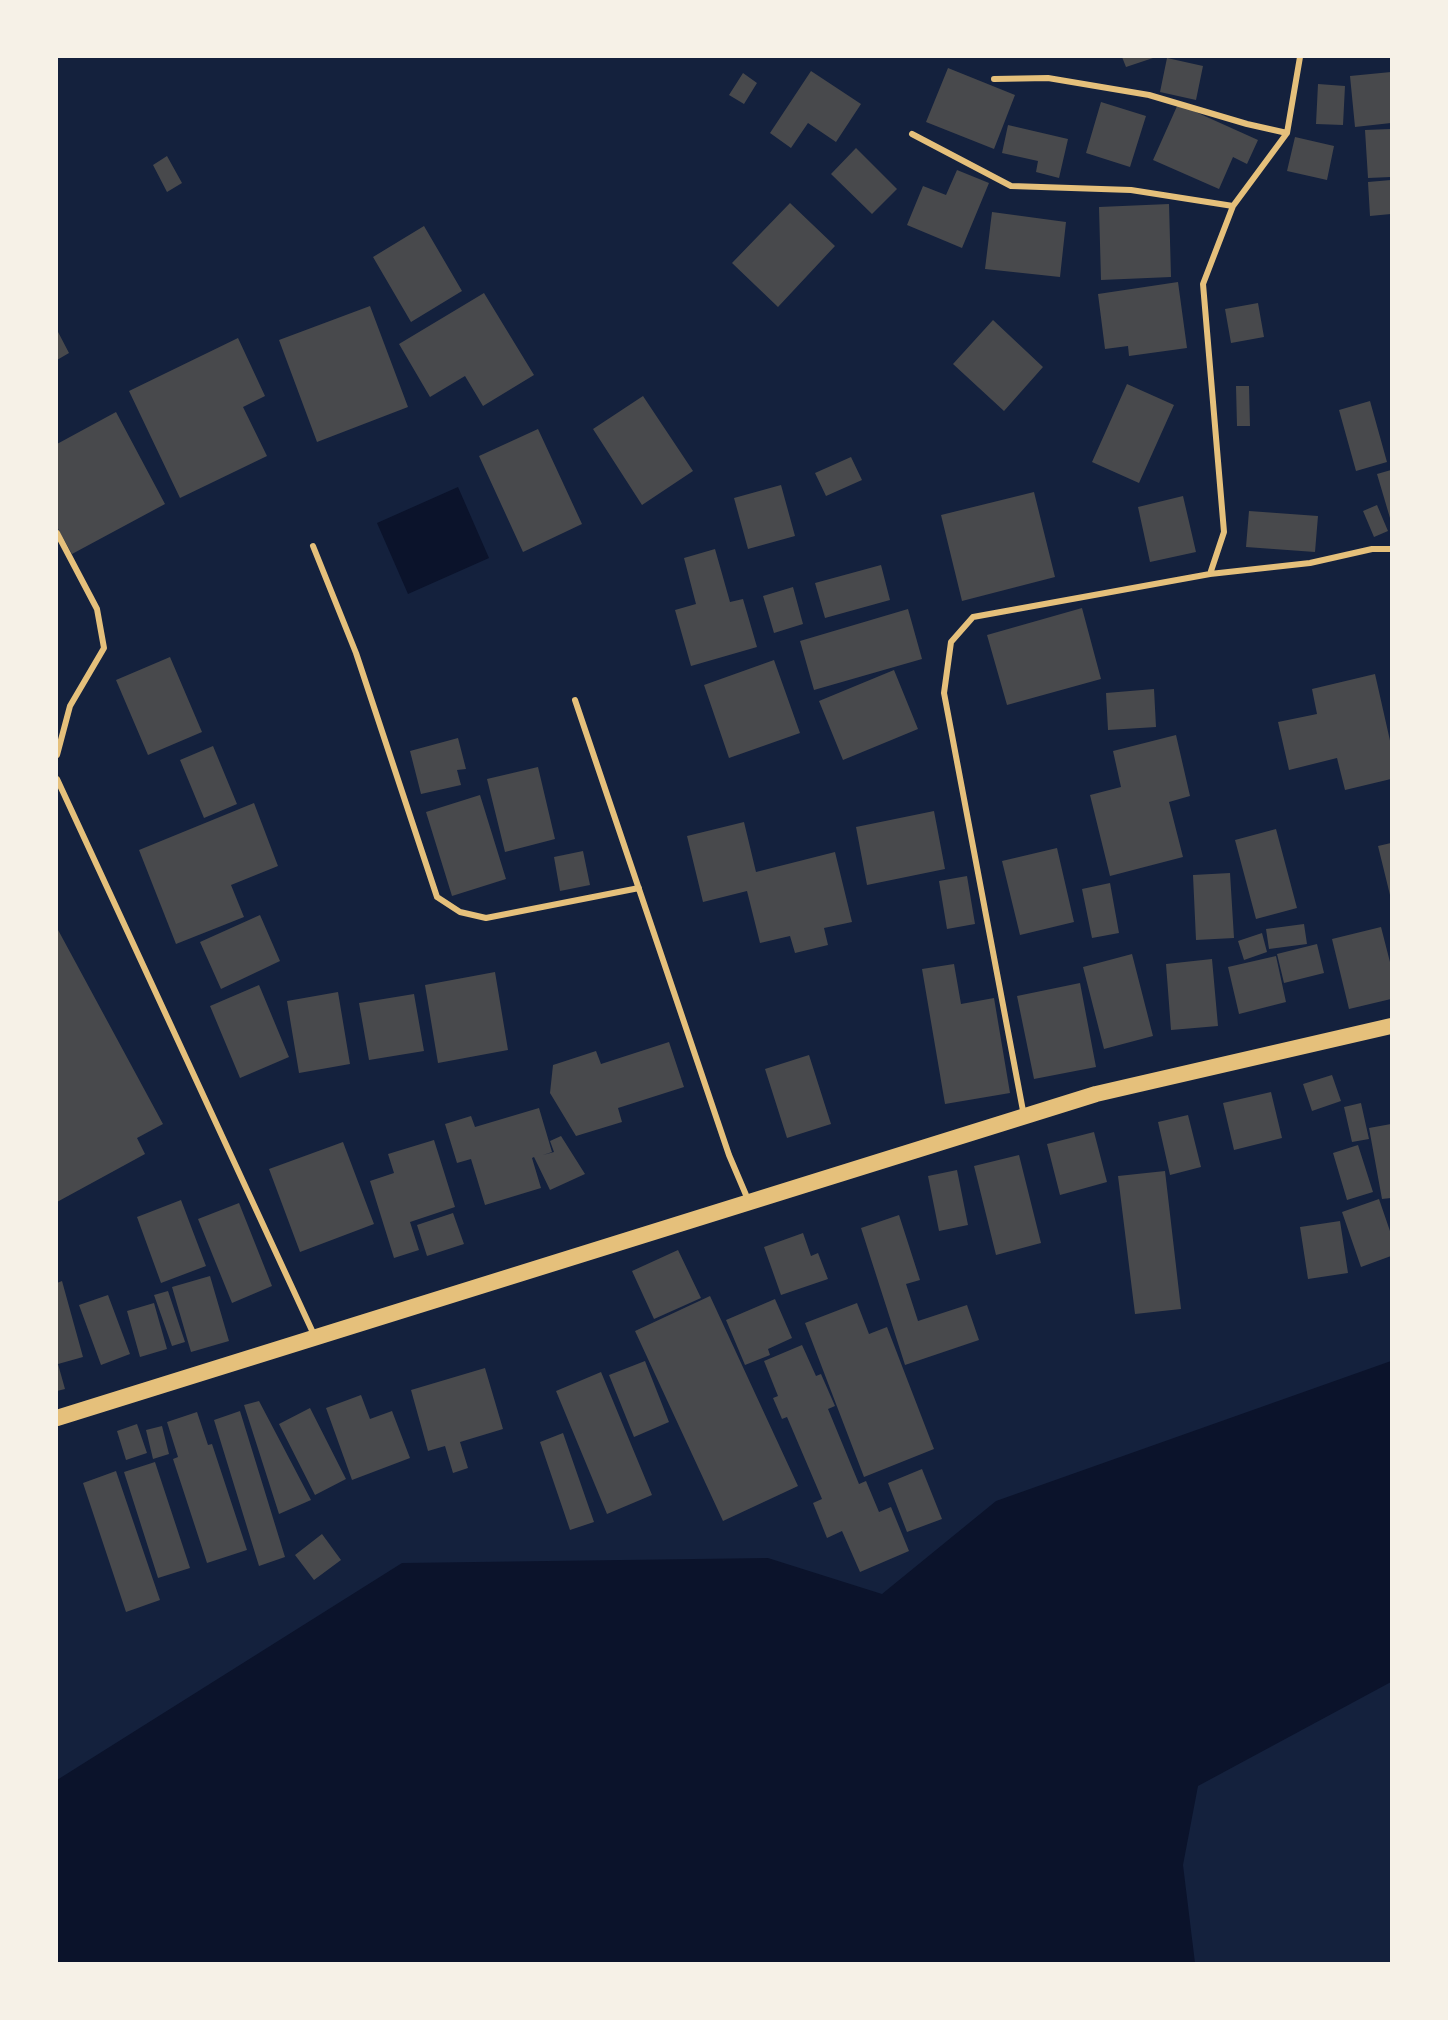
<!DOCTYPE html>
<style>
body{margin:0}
#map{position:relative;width:1448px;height:2020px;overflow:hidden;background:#14213d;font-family:"Golos Text",sans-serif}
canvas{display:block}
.frame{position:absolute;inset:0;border:58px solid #f6f1e7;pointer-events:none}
</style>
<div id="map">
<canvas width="1448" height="2020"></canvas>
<div class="frame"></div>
</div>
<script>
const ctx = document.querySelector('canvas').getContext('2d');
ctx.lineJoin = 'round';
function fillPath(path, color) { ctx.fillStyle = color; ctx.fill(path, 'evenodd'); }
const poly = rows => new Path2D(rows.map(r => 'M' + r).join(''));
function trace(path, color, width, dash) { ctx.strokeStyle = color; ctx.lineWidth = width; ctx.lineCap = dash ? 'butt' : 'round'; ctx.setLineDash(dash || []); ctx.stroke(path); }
const water = poly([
 [458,487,489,558,408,594,377,523],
 [1391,1361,1391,1682,1198,1786,1183,1865,1195,1963,57,1963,57,1780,402,1563,768,1558,882,1594,996,1501]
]);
const building = poly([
 [1122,57,1156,57,1126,67],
 [1167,58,1203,66,1196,100,1160,92],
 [948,68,1015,95,994,149,926,122],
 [811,71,861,104,836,142,808,123,791,148,770,133],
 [1391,72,1391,123,1355,127,1350,76],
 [743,73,757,83,744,104,729,95],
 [1318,84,1345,86,1343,125,1316,124],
 [1101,102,1146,116,1130,167,1086,153],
 [1178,104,1258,140,1247,164,1233,157,1219,189,1153,160],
 [1008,125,1068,139,1059,178,1036,172,1038,161,1002,153],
 [1391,129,1391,177,1368,178,1365,130],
 [1295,137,1334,146,1327,180,1287,171],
 [856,148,897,189,872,214,831,174],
 [167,156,182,183,167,192,153,165],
 [957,170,989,183,962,248,907,225,923,186,946,195],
 [1391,180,1391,214,1370,216,1368,182],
 [790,203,835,246,778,307,732,263],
 [1169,204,1171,277,1101,280,1099,207],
 [992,212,1066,222,1060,277,985,269],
 [424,226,462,291,411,322,373,257],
 [1178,282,1187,348,1129,356,1128,346,1105,349,1098,294],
 [484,293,534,375,483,406,465,376,430,397,399,344],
 [1258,303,1264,337,1231,343,1225,309],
 [370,306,408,407,317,442,279,340],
 [993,320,1043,367,1004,411,953,364],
 [57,330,69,353,57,360],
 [238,338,265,396,243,407,267,456,180,498,129,391],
 [1127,384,1174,405,1139,483,1092,462],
 [1236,386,1249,386,1250,426,1237,426],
 [643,396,693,471,642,505,593,429],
 [1370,401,1387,462,1356,471,1339,410],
 [116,412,165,504,72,554,57,527,57,444],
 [538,429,582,524,523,552,479,456],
 [851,457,862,480,826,496,815,473],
 [1391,470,1391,518,1390,518,1377,474],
 [781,485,795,536,748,549,734,498],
 [1034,492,1055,577,962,601,941,515],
 [1183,496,1196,552,1150,562,1138,507],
 [1377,505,1388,531,1374,537,1363,511],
 [1249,511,1318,516,1315,552,1246,547],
 [715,549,730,602,743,599,757,647,691,666,675,610,696,604,684,558],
 [881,565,890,600,825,618,815,583],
 [793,587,803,624,774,633,763,596],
 [1082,608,1101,679,1007,705,987,635],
 [908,609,922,659,814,690,800,641],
 [170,657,202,732,148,755,116,680],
 [774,660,800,733,729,758,704,685],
 [894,670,918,729,843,760,819,701],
 [1375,674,1391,745,1391,779,1345,790,1337,758,1289,770,1278,722,1317,714,1312,689],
 [1154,689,1156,727,1108,730,1106,693],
 [1176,735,1190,796,1169,802,1183,857,1110,876,1090,795,1121,787,1113,751],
 [458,738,466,769,457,770,461,785,421,794,410,751],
 [213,746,237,804,204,818,180,760],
 [538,767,555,839,505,852,487,779],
 [480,795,506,879,452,896,426,812],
 [254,803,278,866,231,885,244,917,176,944,139,850],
 [934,811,945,869,867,885,856,827],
 [744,822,756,872,835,852,852,922,824,928,828,945,795,953,790,936,760,943,747,891,703,902,687,836],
 [1276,829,1297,908,1256,919,1235,840],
 [1391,843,1391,895,1390,895,1378,846],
 [1057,848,1074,922,1020,935,1002,861],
 [583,851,590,885,560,891,554,857],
 [1230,873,1234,938,1196,940,1193,875],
 [967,876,975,924,947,929,939,881],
 [1110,883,1119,933,1092,938,1082,889],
 [260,915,280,961,221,989,200,942],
 [1304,924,1307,944,1269,949,1266,929],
 [1381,927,1391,966,1391,999,1349,1009,1332,939],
 [57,928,163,1124,137,1138,145,1154,57,1202],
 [1262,933,1267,952,1244,960,1238,941],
 [1317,944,1324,973,1284,983,1277,954],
 [1132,954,1153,1036,1104,1049,1083,967],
 [1276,956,1286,1002,1239,1014,1228,967],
 [1212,959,1218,1026,1171,1030,1166,964],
 [954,964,961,1004,994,998,1010,1093,945,1104,922,969],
 [495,972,508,1050,438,1063,425,985],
 [1080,983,1096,1067,1034,1079,1017,996],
 [259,985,289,1057,240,1078,210,1006],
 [338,992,350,1064,299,1073,287,1001],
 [414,994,424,1051,369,1060,359,1003],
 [669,1042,684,1087,618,1108,622,1122,576,1136,550,1093,553,1065,596,1051,601,1064],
 [809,1055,831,1124,787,1138,765,1069],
 [1332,1075,1341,1101,1312,1111,1303,1084],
 [1271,1092,1282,1138,1234,1150,1223,1103],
 [1361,1103,1369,1139,1352,1142,1344,1107],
 [539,1108,552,1152,543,1155,554,1152,550,1141,561,1136,585,1174,550,1190,534,1157,532,1158,541,1188,485,1205,471,1159,457,1163,445,1124,471,1116,475,1127],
 [1188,1115,1201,1167,1170,1175,1158,1122],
 [1391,1124,1391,1198,1382,1199,1369,1128],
 [1094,1132,1107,1182,1060,1195,1047,1144],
 [434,1140,455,1207,410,1222,419,1250,394,1258,370,1181,394,1173,388,1154],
 [343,1142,374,1224,300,1252,269,1169],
 [1358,1145,1373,1192,1347,1200,1333,1153],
 [1019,1155,1041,1243,996,1255,974,1166],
 [957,1170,968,1225,939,1231,928,1176],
 [1165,1171,1181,1309,1135,1314,1118,1176],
 [1379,1199,1391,1234,1391,1256,1361,1267,1342,1212],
 [181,1200,206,1266,161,1283,137,1217],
 [239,1203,272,1286,232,1303,198,1219],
 [453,1213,464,1244,427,1256,417,1225],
 [899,1215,920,1280,906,1284,918,1321,967,1305,979,1340,905,1365,861,1228],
 [1340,1221,1348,1273,1308,1279,1300,1227],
 [803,1233,811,1256,818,1253,828,1279,781,1295,764,1247],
 [678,1250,701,1298,654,1319,632,1271],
 [210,1276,229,1341,191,1352,172,1287],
 [62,1281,83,1357,58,1364,65,1389,57,1391,57,1283],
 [168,1291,185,1342,172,1346,154,1295],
 [108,1295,130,1354,101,1365,79,1305],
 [710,1296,798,1486,723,1521,635,1331],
 [775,1299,792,1338,768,1349,770,1355,745,1365,726,1320],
 [154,1303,167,1349,140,1357,127,1311],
 [857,1303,869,1334,887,1327,934,1449,864,1477,805,1323],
 [802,1345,816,1376,821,1374,835,1406,828,1409,859,1484,866,1481,879,1512,891,1507,909,1551,860,1572,842,1531,827,1538,813,1503,822,1499,787,1417,782,1419,773,1398,778,1396,764,1361],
 [645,1361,669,1422,634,1437,609,1375],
 [485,1368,503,1429,460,1442,468,1468,453,1473,445,1446,428,1451,411,1390],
 [601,1372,652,1495,607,1514,556,1391],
 [361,1395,370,1419,392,1411,410,1458,352,1480,326,1408],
 [259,1401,311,1500,279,1514,244,1405],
 [310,1408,346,1479,315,1495,279,1424],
 [240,1411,285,1557,259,1566,214,1420],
 [197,1412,208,1445,212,1444,247,1550,207,1563,173,1459,178,1457,167,1422],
 [137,1424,147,1453,126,1460,117,1431],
 [162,1426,169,1454,153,1459,146,1430],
 [563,1433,594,1522,570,1530,540,1442],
 [155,1462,190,1568,158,1578,124,1472],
 [922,1469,942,1519,907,1532,888,1483],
 [116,1471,160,1600,126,1612,83,1483],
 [322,1534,341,1560,314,1580,295,1555]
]);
const minor = poly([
 [994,79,1048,78,1149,95,1247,124,1287,133],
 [912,134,1011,186,1131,190,1233,206],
 [57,533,97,609,104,648,70,706,57,755],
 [313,546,356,653,437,897,460,912,486,918,639,888],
 [1210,574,1310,563,1372,549,1391,549],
 [575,700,729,1155,749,1202],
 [57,779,315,1337],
 [1024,1116,944,693,951,642,973,617,1210,574,1224,532,1203,284,1233,206,1287,133,1300,57]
]);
const trunk = poly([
 [57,1418,1096,1094,1391,1026]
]);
fillPath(water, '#0b132b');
fillPath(building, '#48494c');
trace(minor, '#e5c07b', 6);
trace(trunk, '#e5c07b', 16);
</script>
